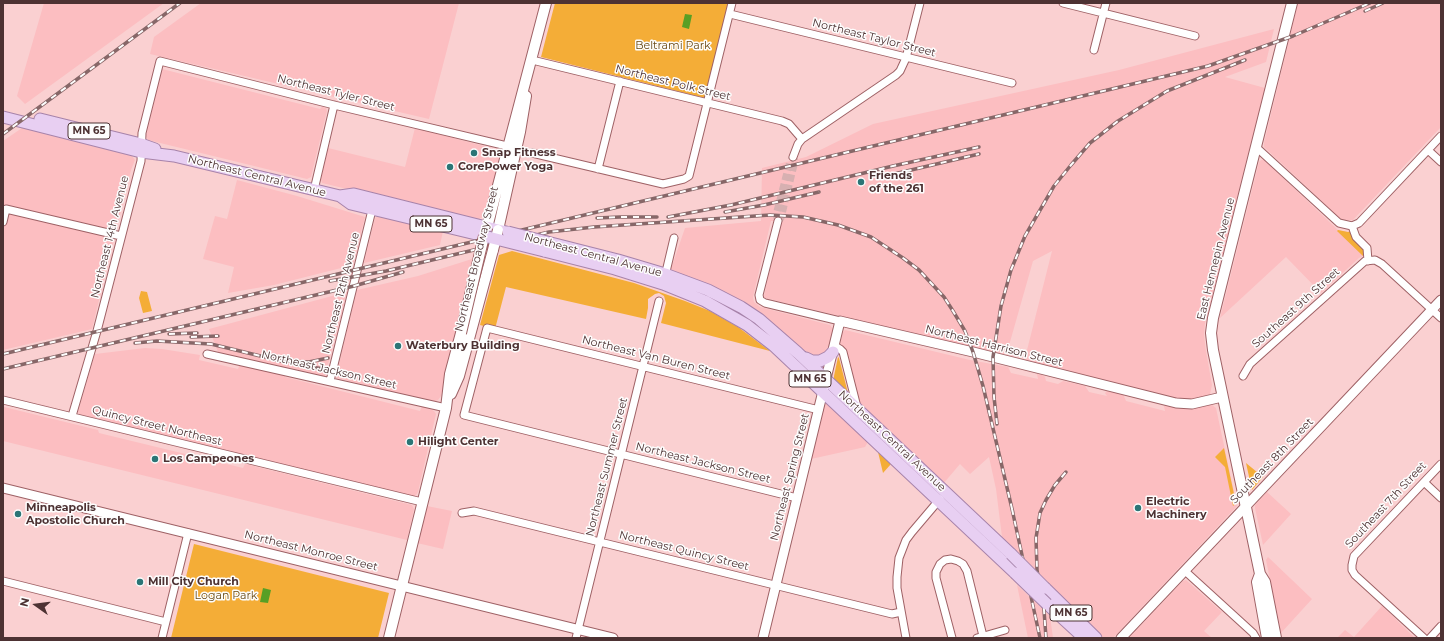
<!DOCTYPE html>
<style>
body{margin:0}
#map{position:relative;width:1444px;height:641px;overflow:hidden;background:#fad0d1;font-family:Montserrat,sans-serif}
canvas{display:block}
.frame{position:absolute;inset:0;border:4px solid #4d3233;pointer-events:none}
.north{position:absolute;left:16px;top:585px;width:40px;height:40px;-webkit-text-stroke:3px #fdfdfd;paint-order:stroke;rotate:284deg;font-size:11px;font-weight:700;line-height:16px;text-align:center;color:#4d3233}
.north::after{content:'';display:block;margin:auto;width:14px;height:18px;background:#4d3233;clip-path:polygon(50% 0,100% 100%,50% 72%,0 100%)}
</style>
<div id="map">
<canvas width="1444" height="641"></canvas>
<div class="frame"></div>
<div class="north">N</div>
</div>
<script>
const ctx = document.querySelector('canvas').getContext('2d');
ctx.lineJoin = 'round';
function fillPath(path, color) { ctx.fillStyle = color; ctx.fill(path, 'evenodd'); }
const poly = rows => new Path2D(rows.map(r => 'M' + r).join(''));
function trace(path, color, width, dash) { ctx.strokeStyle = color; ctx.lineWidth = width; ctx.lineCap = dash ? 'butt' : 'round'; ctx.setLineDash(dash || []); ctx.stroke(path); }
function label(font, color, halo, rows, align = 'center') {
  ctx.font = font + ' Montserrat,sans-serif'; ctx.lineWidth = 3; ctx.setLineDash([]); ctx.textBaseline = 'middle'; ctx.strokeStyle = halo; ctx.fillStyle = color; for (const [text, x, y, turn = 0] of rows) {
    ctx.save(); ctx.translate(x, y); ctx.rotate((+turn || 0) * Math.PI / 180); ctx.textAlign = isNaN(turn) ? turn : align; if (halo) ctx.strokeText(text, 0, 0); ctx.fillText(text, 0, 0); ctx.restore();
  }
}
const built = poly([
 [44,3,164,3,25,104,17,96],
 [201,3,459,3,429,119,150,54,154,37],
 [1298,3,1441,3,1441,127,1353,220,1342,220,1264,147,1264,143],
 [1274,29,1266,62,1225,77,1265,88,1205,323,1204,335,1206,351,1212,385,1210,394,1206,398,1187,401,1024,362,1052,251,1033,261,1008,349,1004,354,968,347,765,298,764,296,781,221,771,221,753,297,754,302,760,307,830,325,833,329,827,353,824,357,809,358,769,322,673,274,671,269,685,228,761,221,762,168,806,157,873,124,1119,70],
 [162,69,320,109,322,107,326,108,327,111,311,177,307,179,148,140,146,136],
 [22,128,132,156,135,160,131,170,92,329,3,350,3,141],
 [415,128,499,150,500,155,486,212,483,217,477,220,322,183,321,179,328,148,405,167],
 [1261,160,1264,160,1338,230,1348,232,1351,231,1365,255,1359,258,1321,293,1286,257,1220,318,1259,162],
 [237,180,297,196,365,217,353,265,274,285,228,293,234,267,203,259,215,216,227,219],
 [380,215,443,231,440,245,364,263,375,218],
 [472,259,455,331,457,331,441,396,438,400,433,402,337,378,336,376,357,290,418,276],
 [347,292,325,376,321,376,218,352,209,329],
 [845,330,970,360,1008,367,1011,373,1038,379,1037,374,1042,375,1045,377,1046,381,1058,384,1063,381,1085,386,1089,392,1107,396,1105,393,1107,391,1123,394,1126,401,1165,411,1164,406,1183,409,1212,405,1216,408,1237,506,1113,638,1102,638,1043,581,1002,537,996,489,989,457,970,474,960,464,943,484,861,410,845,349,840,343,843,332],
 [145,348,162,349,200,355,199,360,238,369,240,364,285,374,285,377,420,411,422,406,425,406,434,411,436,414,418,492,416,495,413,497,79,414,78,412,95,354],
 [826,402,869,440,865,447,811,459,822,415,822,408,823,405],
 [3,404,4,405,4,407,98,430,99,433,243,468,245,464,412,505,414,509,407,540,3,441],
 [1267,492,1291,514,1263,545,1255,508,1255,505],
 [427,506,452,511,443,549,417,543],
 [1268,557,1312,599,1281,633,1266,560],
 [1186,580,1222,612,1204,631,1212,638,1129,638,1183,581],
 [1017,585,1050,616,1053,638,1028,638],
 [1382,606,1415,638,1337,638,1345,630,1354,637]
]);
const green = poly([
 [555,3,728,3,705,98,541,57],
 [1338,230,1348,232,1351,231,1365,249,1365,255,1363,256,1337,231],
 [512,251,634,283,685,301,710,311,738,327,770,351,661,323,666,303,664,296,659,293,655,294,648,299,648,308,646,319,506,287,495,329,480,325,499,255],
 [141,291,147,292,152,311,143,313,139,298],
 [838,357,839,358,848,393,834,380,834,376],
 [1224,448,1236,503,1233,506,1225,467,1215,457],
 [878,452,891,464,883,473],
 [1246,463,1263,477,1252,490],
 [194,544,389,593,378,638,171,638]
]);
const water = poly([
 [685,14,692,15,689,29,682,27],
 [263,588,271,590,268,603,260,602]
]);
const minorTunnel = poly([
 [778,221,781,218,795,161,793,157],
 [778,221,776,215,790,161,793,157]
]);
const minor = poly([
 [1063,3,1195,36],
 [730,14,1012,83],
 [1094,50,1106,3],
 [532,60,782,121,789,124,802,139],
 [1256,147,1339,223,1352,226,1359,223,1441,136],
 [1428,150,1441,162],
 [532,153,663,184,684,179,689,176,732,3],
 [793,157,798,144,802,139,896,75,900,71,906,58,920,3],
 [598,169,620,81],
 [314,190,334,105],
 [778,221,759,295,760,300,765,303,840,321],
 [3,222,6,209,121,236],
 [1352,226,1356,237,1367,248,1368,261],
 [665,276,674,238],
 [835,346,840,349,843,352,857,407],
 [207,354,446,408],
 [1243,376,1250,364,1365,261,1375,260,1382,264,1441,318],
 [330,381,372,210],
 [3,400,422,502],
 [72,416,97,331,141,161,142,133,160,61,334,105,507,146],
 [1424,482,1441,498],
 [797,498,464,415,487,328,819,410],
 [462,513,474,511,892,614,901,612],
 [1185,571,1253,633,1256,638],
 [3,581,166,622],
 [162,638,188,533],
 [576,638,659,301],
 [906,638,897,588,897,577,899,558,906,540,912,532,940,499],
 [952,638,936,578,936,572,940,564,945,560,951,559,958,561,963,564,967,571,983,636],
 [977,638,1005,630],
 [1424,638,1355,575,1352,570,1352,565,1354,556,1441,464],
 [1430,638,1441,626]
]);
const tertiary = poly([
 [3,488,613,638],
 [763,638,840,321,973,352,1176,403,1192,404,1222,397],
 [1121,638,1441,300]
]);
const secondary = poly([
 [498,230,520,132,526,96],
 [485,235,546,3],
 [451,394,459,376,493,250],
 [1260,574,1257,582,1267,638],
 [389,638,446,408,450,374,461,333],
 [1276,638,1265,582,1260,574,1248,517,1213,350,1211,333,1213,318,1292,3]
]);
const primary = poly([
 [3,117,141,152,174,156,340,196,354,194,506,232],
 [40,119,141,144,155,149],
 [340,196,351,204,484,236],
 [547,242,618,260,665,274,708,290,741,307,759,319,798,353,1011,554],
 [544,251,615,269,663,284,705,301,747,325,774,346,1015,573],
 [806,358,812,361,820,361,828,357,833,352],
 [1045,588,1096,638],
 [1047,604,1084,638]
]);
const rail = poly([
 [1365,11,1383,3],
 [3,134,180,3],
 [894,174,979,154],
 [725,212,764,205,819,192],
 [668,217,731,205,893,166,979,147],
 [597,218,620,217,657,217],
 [330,281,386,271,549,232,594,227,770,215,803,217,838,225,871,237,903,258,919,270,931,283,944,297,953,311,965,331,973,352,983,386,1013,513],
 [169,334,197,333],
 [191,337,218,336],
 [135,343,157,341,211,344,281,361,309,362,328,358],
 [3,354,1208,66,1293,36,1370,3],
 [297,365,324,369],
 [3,369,354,286,403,272],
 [997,424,994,397,993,357,1001,306,1011,270,1025,236,1054,186,1071,165,1090,143,1118,121,1167,91,1245,60],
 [1012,509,1040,638],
 [1046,638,1044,610,1037,570,1036,538,1040,513,1046,500,1055,485,1066,472]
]);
const secondaryBridge = poly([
 [493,250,498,230],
 [461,333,484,236]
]);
const primaryBridge = poly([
 [508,232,547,242],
 [484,236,544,251],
 [1011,554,1045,588],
 [1015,573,1047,604]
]);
const markers = [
 [474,153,4,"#2b7576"],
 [450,167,4,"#2b7576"],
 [861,182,4,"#2b7576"],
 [398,346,4,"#2b7576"],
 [410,442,4,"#2b7576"],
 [155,459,4,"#2b7576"],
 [1138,508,4,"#2b7576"],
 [18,514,4,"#2b7576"],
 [140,582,4,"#2b7576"]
];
const shields = [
 [89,131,42],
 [431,224,42],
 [810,379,42],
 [1071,613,42]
];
const shieldNames = [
 ["MN 65",89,131],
 ["MN 65",431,224],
 ["MN 65",810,379],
 ["MN 65",1071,613]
];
const streetNames = [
 ["Northeast Taylor Street",874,38,14],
 ["Northeast Polk Street",673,83,14],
 ["Northeast Tyler Street",336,93,14],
 ["Northeast Central Avenue",257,176,14],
 ["Northeast 14th Avenue",110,237,-76],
 ["Northeast Central Avenue",593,255,15],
 ["Northeast Broadway Street",477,259,-76],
 ["East Hennepin Avenue",1216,259,-76],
 ["Northeast 12th Avenue",341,293,-76],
 ["Southeast 9th Street",1296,308,-42],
 ["Northeast Harrison Street",994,346,14],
 ["Northeast Van Buren Street",656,358,14],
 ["Northeast Jackson Street",329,370,13],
 ["Quincy Street Northeast",157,426,14],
 ["Northeast Central Avenue",892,441,43],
 ["Southeast 8th Street",1272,461,-46],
 ["Northeast Jackson Street",703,463,14],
 ["Northeast Summer Street",607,467,-76],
 ["Northeast Spring Street",790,477,-76],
 ["Southeast 7th Street",1386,505,-47],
 ["Northeast Monroe Street",311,551,14],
 ["Northeast Quincy Street",684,551,14]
];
const parkNames = [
 ["Beltrami Park",673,46],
 ["Logan Park",226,596]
];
const poiNames = [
 ["Snap Fitness",482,153],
 ["CorePower Yoga",458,167],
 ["Friends",869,176],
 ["of the 261",869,189],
 ["Waterbury Building",406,346],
 ["Hilight Center",418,442],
 ["Los Campeones",163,459],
 ["Electric",1146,502],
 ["Machinery",1146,515],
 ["Minneapolis",26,508],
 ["Apostolic Church",26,521],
 ["Mill City Church",148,582]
];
fillPath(built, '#fcbec1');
fillPath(green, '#f4ad37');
fillPath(water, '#589f25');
trace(minorTunnel, '#d7b0b1', 7, [7, 3.5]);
trace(minor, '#9e6165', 9);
trace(tertiary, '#9e6165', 11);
trace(secondary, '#9e6165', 12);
trace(primary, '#a783aa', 13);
trace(minor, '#fff', 7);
trace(tertiary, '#fff', 9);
trace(secondary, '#fff', 10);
trace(primary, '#e8cff2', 11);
trace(rail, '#876768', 3.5);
trace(rail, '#fdfdfd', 2, [6]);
trace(secondaryBridge, '#9e6165', 12, []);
trace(primaryBridge, '#a783aa', 13, []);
trace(secondaryBridge, '#fff', 10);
trace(primaryBridge, '#e8cff2', 11);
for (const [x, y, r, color] of markers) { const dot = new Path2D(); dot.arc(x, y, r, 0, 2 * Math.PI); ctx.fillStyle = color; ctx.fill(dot); trace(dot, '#fdfdfd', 1.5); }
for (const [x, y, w] of shields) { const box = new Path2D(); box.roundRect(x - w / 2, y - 8, w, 16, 3); ctx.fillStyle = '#fdfdfd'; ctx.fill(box); trace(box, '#4d3233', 1); }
label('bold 10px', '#4d3233', null, shieldNames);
label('11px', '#4d3233', '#fdfdfd', streetNames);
label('11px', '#694914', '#fdfdfd', parkNames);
label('bold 11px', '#4d3233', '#fdfdfd', poiNames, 'left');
</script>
